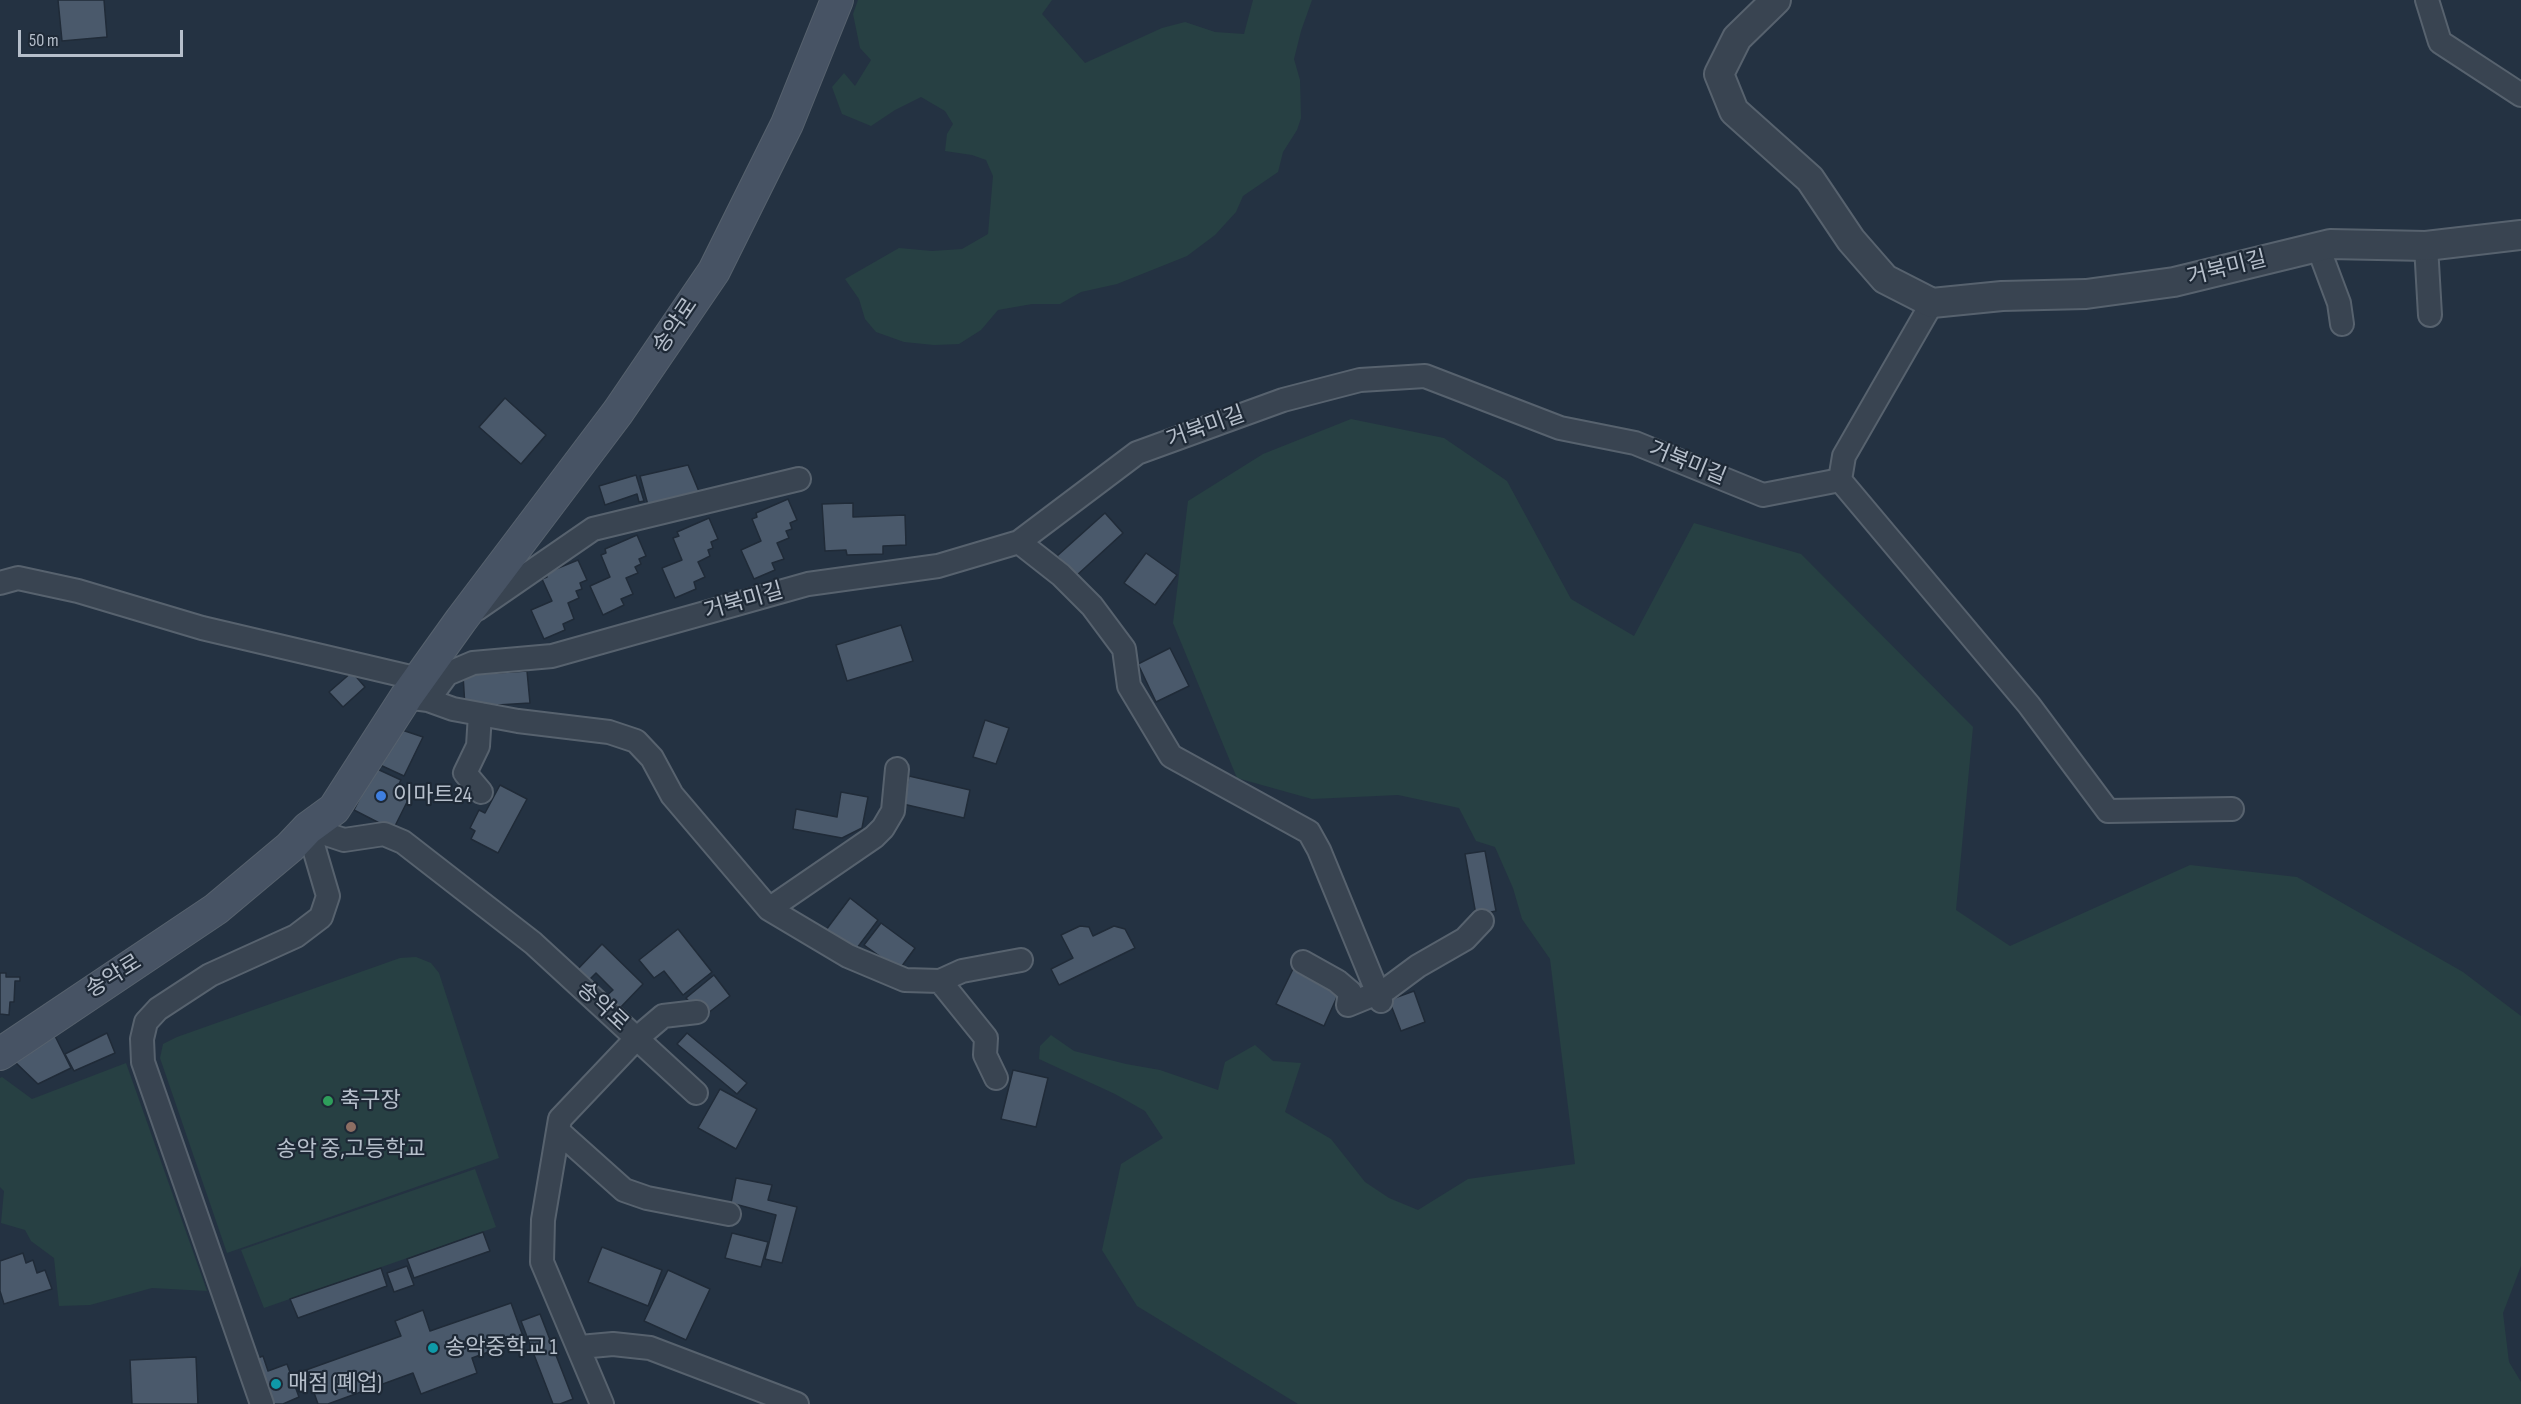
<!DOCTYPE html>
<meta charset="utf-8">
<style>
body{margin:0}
#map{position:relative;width:2521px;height:1404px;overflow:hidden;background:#243242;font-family:"Sofia Sans Condensed",sans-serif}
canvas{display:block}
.scale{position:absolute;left:18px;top:30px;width:165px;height:27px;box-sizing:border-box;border:3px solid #b6bfcb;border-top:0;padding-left:8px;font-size:18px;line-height:21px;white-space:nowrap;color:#b6bfcb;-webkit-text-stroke:4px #1e2936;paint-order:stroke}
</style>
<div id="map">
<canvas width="2521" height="1404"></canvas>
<div class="scale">50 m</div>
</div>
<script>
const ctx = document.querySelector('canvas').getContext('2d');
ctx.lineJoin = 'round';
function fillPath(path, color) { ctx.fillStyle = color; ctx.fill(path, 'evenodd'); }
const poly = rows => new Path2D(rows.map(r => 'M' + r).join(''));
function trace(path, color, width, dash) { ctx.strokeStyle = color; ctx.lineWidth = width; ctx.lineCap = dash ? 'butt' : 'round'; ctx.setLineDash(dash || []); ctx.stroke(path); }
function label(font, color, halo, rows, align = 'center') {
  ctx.font = font + ' "Sofia Sans Condensed","Noto Sans KR",sans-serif'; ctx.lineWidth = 4.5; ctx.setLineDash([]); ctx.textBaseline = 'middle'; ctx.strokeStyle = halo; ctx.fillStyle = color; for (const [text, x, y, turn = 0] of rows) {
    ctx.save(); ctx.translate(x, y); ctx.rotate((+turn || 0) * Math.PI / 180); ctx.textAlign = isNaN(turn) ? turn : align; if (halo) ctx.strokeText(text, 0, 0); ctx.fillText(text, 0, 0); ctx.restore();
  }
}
const green = poly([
 [858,0,1052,0,1042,14,1085,63,1162,28,1185,22,1215,32,1244,34,1253,0,1312,0,1301,31,1294,59,1300,80,1301,118,1297,130,1283,152,1278,172,1243,196,1236,212,1215,235,1187,256,1117,284,1081,292,1060,304,1032,304,998,310,981,330,959,344,934,345,904,342,876,332,865,319,859,299,845,279,899,248,932,251,962,249,988,234,993,176,986,160,972,155,945,151,947,134,953,124,945,111,921,97,895,110,871,126,842,114,832,87,844,73,855,86,871,60,860,48,853,14],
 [1351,419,1444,438,1507,481,1571,599,1634,636,1694,523,1801,554,1973,727,1956,910,2010,946,2190,865,2297,877,2463,972,2521,1016,2521,1266,2503,1313,2509,1362,2521,1382,2521,1404,1298,1404,1137,1306,1102,1250,1121,1164,1163,1138,1145,1111,1115,1094,1039,1059,1040,1046,1051,1035,1074,1051,1126,1064,1160,1070,1218,1090,1225,1062,1255,1045,1273,1061,1301,1063,1285,1112,1331,1139,1365,1182,1389,1198,1418,1210,1468,1179,1575,1164,1550,959,1522,919,1513,888,1495,847,1476,841,1459,808,1398,795,1312,799,1237,778,1173,623,1188,501,1263,454],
 [416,957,431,963,439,973,499,1158,227,1253,160,1058,163,1044,177,1037,400,958],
 [126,1063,207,1291,152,1288,90,1305,59,1306,54,1258,31,1241,25,1230,1,1223,4,1191,0,1187,0,1078,2,1077,32,1099],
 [475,1169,496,1227,264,1308,241,1250]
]);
const building = poly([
 [58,0,104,0,107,37,62,41,58,0],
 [505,398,546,435,521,464,479,427,505,398],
 [688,465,700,494,648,505,640,476,688,465],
 [636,475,644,501,639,502,637,494,605,505,599,486,636,475],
 [788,499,797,520,790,523,792,529,786,531,789,538,777,543,784,559,772,563,775,570,754,579,741,550,761,541,752,519,757,517,756,513,788,499],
 [853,503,853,517,905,515,906,545,883,546,883,554,847,555,846,550,825,551,822,504,853,503],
 [1105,513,1123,533,1076,576,1057,556,1105,513],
 [709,518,718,539,711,542,713,548,708,550,710,556,698,562,705,577,694,582,696,589,675,598,662,568,682,560,673,538,679,536,677,532,709,518],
 [637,535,646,556,639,559,641,564,635,567,638,573,626,578,633,594,621,599,624,605,603,615,590,586,610,577,601,555,606,553,605,549,637,535],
 [1146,553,1177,575,1155,605,1124,583,1146,553],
 [578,560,587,580,580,583,582,589,576,591,579,598,568,603,574,619,563,624,565,630,544,639,531,610,552,601,542,579,547,577,546,573,578,560],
 [901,625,913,661,847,681,836,645,901,625],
 [1170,648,1189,686,1156,702,1138,664,1170,648],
 [527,671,530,703,465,707,463,675,527,671],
 [352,672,365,687,343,707,329,692,352,672],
 [985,720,1009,728,996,764,973,757,985,720],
 [399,729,423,737,404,776,378,764,399,729],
 [375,768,401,780,394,793,408,800,393,830,354,810,375,768],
 [909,776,970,790,964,818,903,804,909,776],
 [500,785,527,799,498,853,471,839,475,831,470,828,479,810,485,813,500,785],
 [841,792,868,797,862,828,842,838,793,829,796,809,837,817,841,792],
 [1485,851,1496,911,1476,915,1465,854,1485,851],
 [850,898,878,920,854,952,826,930,850,898],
 [881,923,915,948,899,970,864,945,881,923],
 [1080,926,1089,927,1093,936,1114,926,1125,929,1135,948,1059,985,1051,969,1073,958,1061,935,1080,926],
 [678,929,712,972,683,995,664,971,654,978,639,960,678,929],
 [602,944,643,984,618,1010,604,998,613,990,596,973,587,982,576,971,602,944],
 [1294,967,1341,988,1324,1026,1276,1004,1294,967],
 [0,973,6,973,6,977,20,977,20,981,15,981,14,1002,10,1002,9,1015,0,1014,0,973],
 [714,975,730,996,708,1013,699,1003,694,1007,686,998,714,975],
 [1414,991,1425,1022,1401,1031,1389,1000,1414,991],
 [107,1033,115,1053,74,1071,65,1054,107,1033],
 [687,1033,747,1083,737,1094,677,1044,687,1033],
 [55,1036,71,1068,38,1084,14,1061,55,1036],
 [1013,1070,1048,1078,1036,1127,1001,1119,1013,1070],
 [720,1089,757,1109,736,1149,698,1128,720,1089],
 [736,1178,772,1185,768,1200,797,1207,782,1263,765,1259,776,1215,731,1203,736,1178],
 [483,1232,490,1251,414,1278,407,1259,483,1232],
 [732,1233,768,1242,761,1267,725,1258,732,1233],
 [602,1247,662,1270,648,1306,588,1282,602,1247],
 [23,1253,26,1263,33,1260,37,1273,45,1270,52,1289,4,1304,0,1291,0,1261,23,1253],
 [407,1266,414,1285,394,1292,387,1273,407,1266],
 [381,1268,387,1286,298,1318,290,1299,381,1268],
 [668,1270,710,1289,686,1340,644,1321,668,1270],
 [511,1303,524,1339,472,1358,477,1373,421,1394,413,1373,328,1404,318,1404,306,1370,401,1336,395,1321,423,1310,430,1331,511,1303],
 [540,1314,573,1399,560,1404,553,1404,521,1321,540,1314],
 [263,1356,268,1371,287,1364,299,1397,283,1404,265,1404,250,1361,263,1356],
 [196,1357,198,1404,132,1404,130,1360,196,1357]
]);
const minor = poly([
 [2427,0,2440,42,2521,95],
 [2426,246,2430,315],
 [2318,247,2339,303,2342,324],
 [1840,480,2029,705,2108,811,2232,809],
 [1019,542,1061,575,1092,606,1124,649,1129,686,1171,756,1309,832,1319,850,1381,1001],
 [0,583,18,578,78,591,202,628,406,676],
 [477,609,593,529,799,479],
 [406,697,428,700,447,674,473,663,552,656,808,584,938,566,1019,542,1137,453,1283,400,1360,380,1425,376,1560,428,1635,443,1763,495,1840,480,1844,456,1932,303],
 [428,700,453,709,518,721,609,732,636,741,652,758,672,795,769,909,848,956,905,980,940,981,986,1038,985,1055,996,1078],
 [480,714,478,746,465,773,481,792],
 [308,828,344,840,384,834,403,842,533,943,696,1093],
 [769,909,874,837,883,828,893,811,897,769],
 [1303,962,1337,981,1350,992,1348,1005,1387,989,1418,966,1465,939,1482,921],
 [940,981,962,971,1021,960],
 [558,1131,624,1190,647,1198,729,1214],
 [580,1347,613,1344,650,1348,797,1404],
 [262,1404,143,1062,142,1039,146,1022,158,1009,210,975,296,936,321,917,328,896,308,828],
 [602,1404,542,1262,543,1220,560,1119,636,1039,663,1016,697,1012]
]);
const tertiary = poly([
 [1776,0,1737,38,1719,74,1734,111,1810,179,1851,240,1885,279,1932,303,2002,296,2086,294,2174,282,2330,244,2426,246,2521,235]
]);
const secondary = poly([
 [0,1054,216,909,290,847,308,828,334,809,406,697,461,620,618,412,714,271,787,124,837,0]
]);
const markers = [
 [381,796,6,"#3f7fe0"],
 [328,1101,6,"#2e9e5b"],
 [351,1127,6,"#8d6e63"],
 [433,1348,6,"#0f9aa8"],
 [276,1384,6,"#0f9aa8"]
];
const streetNames = [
 ["거북미길",2227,269,-14],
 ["송악로",676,326,-56],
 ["거북미길",1206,428,-20],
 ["거북미길",1687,464,22],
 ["거북미길",744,602,-16],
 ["송악로",114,977,-32],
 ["송악로",602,1007,43]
];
const poiNames = [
 ["이마트24",393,796],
 ["축구장",340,1101],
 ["송악 중,고등학교",351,1150,"center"],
 ["송악중학교 1",445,1348],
 ["매점 (폐업)",288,1384]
];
fillPath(green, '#274043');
fillPath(building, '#4a596b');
trace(building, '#202b38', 1.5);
trace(minor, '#57626e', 26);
trace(tertiary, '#57626e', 32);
trace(secondary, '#57626e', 34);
trace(minor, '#394451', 22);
trace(tertiary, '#394451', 28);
trace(secondary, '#475364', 32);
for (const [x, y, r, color] of markers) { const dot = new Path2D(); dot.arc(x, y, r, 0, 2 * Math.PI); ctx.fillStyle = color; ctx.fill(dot); trace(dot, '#1e2936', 2); }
label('22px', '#b6bfcb', '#1e2936', streetNames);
label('22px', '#b6bfcb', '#1e2936', poiNames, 'left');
</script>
